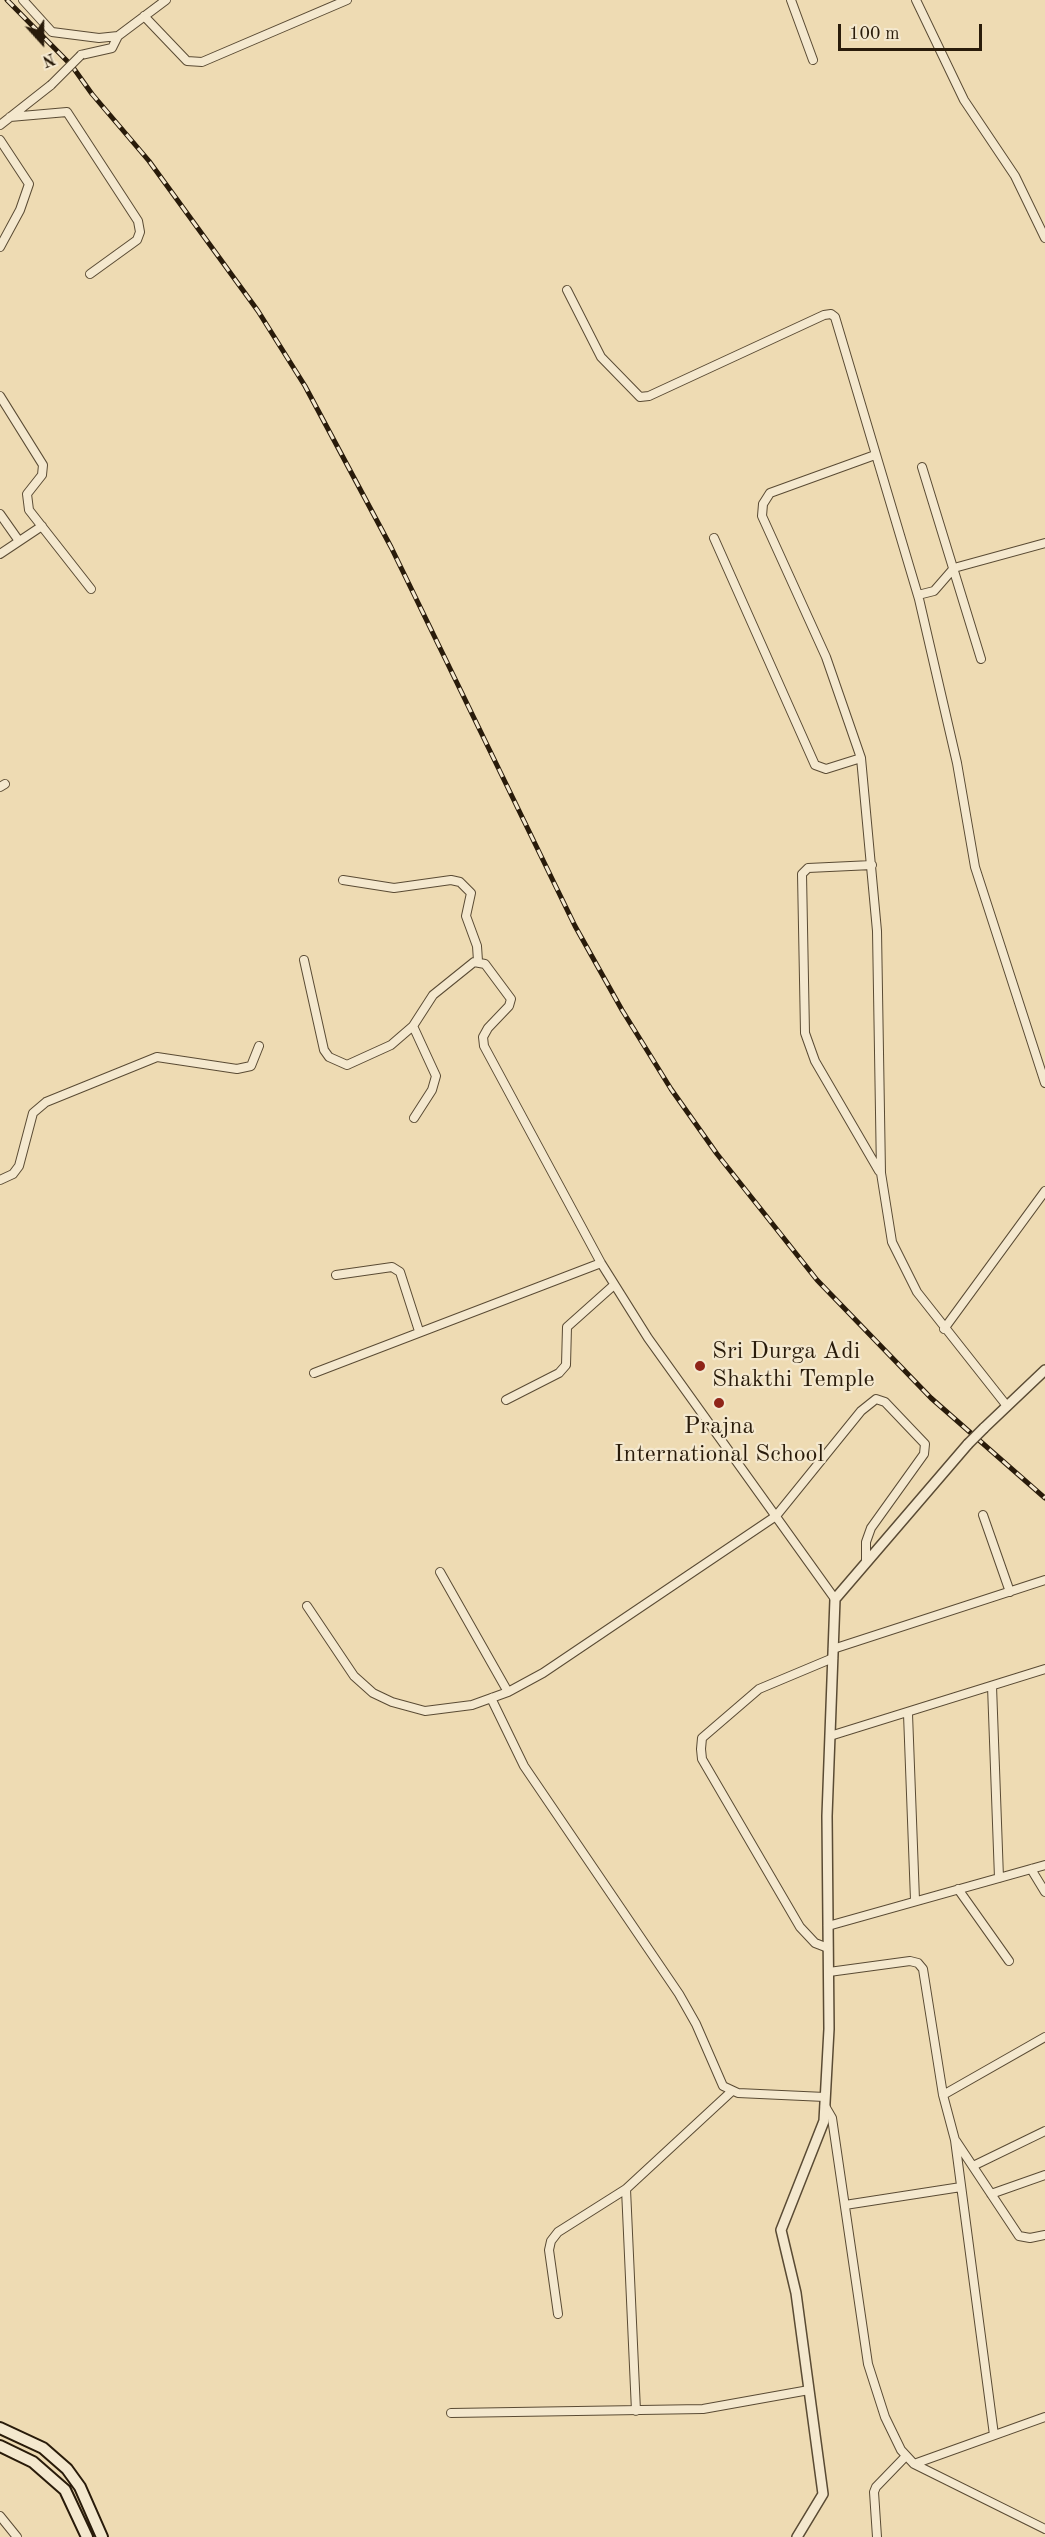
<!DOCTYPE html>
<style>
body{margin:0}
#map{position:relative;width:1045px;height:2537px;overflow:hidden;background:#eedbb3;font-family:"Old Standard TT",serif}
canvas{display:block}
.north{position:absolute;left:12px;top:12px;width:60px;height:60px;-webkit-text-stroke:4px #f4e8ce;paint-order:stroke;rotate:159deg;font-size:16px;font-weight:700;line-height:24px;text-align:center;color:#291b0a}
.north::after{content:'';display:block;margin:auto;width:21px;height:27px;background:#291b0a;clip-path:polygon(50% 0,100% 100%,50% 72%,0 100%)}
.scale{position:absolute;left:838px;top:24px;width:144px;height:27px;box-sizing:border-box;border:3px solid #291b0a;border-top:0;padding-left:8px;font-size:18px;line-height:21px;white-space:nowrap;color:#291b0a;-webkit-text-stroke:4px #f4e8ce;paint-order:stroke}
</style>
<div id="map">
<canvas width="1045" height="2537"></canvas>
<div class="north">N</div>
<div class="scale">100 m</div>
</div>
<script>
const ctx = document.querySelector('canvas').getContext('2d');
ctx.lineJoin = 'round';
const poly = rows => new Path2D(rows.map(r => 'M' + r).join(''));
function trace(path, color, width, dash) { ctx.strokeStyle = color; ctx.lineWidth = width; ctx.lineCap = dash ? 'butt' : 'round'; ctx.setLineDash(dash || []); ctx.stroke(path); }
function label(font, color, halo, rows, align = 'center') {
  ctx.font = font + ' "Old Standard TT",serif'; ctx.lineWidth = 4.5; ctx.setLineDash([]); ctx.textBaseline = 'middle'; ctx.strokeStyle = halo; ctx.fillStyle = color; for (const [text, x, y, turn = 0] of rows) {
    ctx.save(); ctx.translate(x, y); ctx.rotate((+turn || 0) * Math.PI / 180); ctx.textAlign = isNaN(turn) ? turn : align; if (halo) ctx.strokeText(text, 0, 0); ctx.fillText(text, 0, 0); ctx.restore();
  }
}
const minor = poly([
 [23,0,52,32,99,38,118,36,166,0],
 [791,0,813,60],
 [916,0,964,100,1015,176,1045,238],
 [144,16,187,61,202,62,347,0],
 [81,55,112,48,118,36],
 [10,117,67,112,138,221,140,232,137,240,90,274],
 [0,125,51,85],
 [0,140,29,184,20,210,0,247],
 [567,290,601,357,640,397,649,396,824,315,831,314,835,317,919,599,957,763,975,867,1045,1083],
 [0,396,43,465,42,475,27,494,29,510,91,589],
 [875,455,770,493,763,504,762,516,826,657,861,758,877,931,881,1173,892,1242,917,1292,1007,1406],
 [922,467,981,659],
 [0,514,19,541],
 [714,538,815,765,826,769,861,758],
 [0,554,42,526],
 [918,595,934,591,954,568,1045,543],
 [0,787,5,784],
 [872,865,808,868,802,874,805,1033,815,1061,879,1171],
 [343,880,394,888,451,880,460,882,471,893,466,916,477,946,478,961],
 [304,960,324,1050,329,1057,347,1065,391,1045,413,1026,433,995,474,962,485,964,511,999,509,1006,488,1028,483,1037,484,1046,601,1263,648,1338,835,1599],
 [413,1026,436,1076,432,1090,414,1118],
 [0,1180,13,1174,19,1166,33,1113,46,1102,157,1057,237,1069,251,1066,259,1046],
 [336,1275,392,1267,400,1272,419,1331],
 [944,1329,1045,1191],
 [314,1373,601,1263],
 [506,1400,559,1373,566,1365,567,1327,614,1285],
 [983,1515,1010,1592],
 [440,1572,508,1692],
 [307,1606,354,1676,373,1693,392,1702,425,1711,472,1705,508,1692,543,1673,776,1516,861,1411,876,1399,885,1402,925,1444,924,1454,871,1528,866,1542,866,1562],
 [833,1649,1045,1580],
 [992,1686,999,1878],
 [491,1698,524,1766,679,1994,696,2024,723,2086,738,2093,825,2097],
 [908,1714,915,1900],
 [830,1736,1045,1669],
 [1031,1869,1045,1892],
 [958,1889,1009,1961],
 [828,1926,1045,1865],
 [828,1948,815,1943,800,1927,702,1759,701,1749,702,1738,759,1689,833,1658],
 [829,1972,910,1961,918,1963,923,1969,943,2095,955,2140,994,2435],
 [943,2095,1045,2037],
 [825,2106,832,2118,868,2364,885,2417,901,2450,914,2464,1045,2529],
 [956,2141,1019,2236,1030,2238,1045,2235],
 [973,2166,1045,2131],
 [626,2189,636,2411],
 [991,2194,1045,2175],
 [845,2205,961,2187],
 [558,2314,549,2250,551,2241,558,2232,626,2189,732,2091],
 [451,2413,703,2409,809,2390],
 [914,2464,1045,2417],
 [0,2516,17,2537],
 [877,2537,874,2492,876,2487,905,2457]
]);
const tertiary = poly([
 [984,1428,1045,1370],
 [797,2537,823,2494,796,2293,781,2230,824,2121,829,2029,827,1816,835,1599,968,1444]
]);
const secondary = poly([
 [0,2428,43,2448,67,2469,80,2487,102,2537],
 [0,2446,33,2462,65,2490,87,2537]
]);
const rail = poly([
 [7,0,72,66,92,94,149,161,258,311,305,386,391,547,575,926,622,1010,671,1089,717,1154,817,1280,931,1398,1045,1498]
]);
const minorBridge = poly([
 [51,85,81,55]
]);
const tertiaryBridge = poly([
 [968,1444,984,1428]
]);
const markers = [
 [700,1366,6,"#8f2418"],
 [719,1403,6,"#8f2418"]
];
const poiNames = [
 ["Sri Durga Adi",712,1352],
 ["Shakthi Temple",712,1380],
 ["Prajna",719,1427,"center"],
 ["International School",719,1455,"center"]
];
trace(minor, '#5a4b34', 10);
trace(tertiary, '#5a4b34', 12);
trace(secondary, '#291b0a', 14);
trace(minor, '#f4e8ce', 8);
trace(tertiary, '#f4e8ce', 9);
trace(secondary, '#f4e8ce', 10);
trace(rail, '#291b0a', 5);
trace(rail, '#f4e8ce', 3, [9]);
trace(minorBridge, '#5a4b34', 10, []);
trace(tertiaryBridge, '#5a4b34', 12, []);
trace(minorBridge, '#f4e8ce', 8);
trace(tertiaryBridge, '#f4e8ce', 9);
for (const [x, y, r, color] of markers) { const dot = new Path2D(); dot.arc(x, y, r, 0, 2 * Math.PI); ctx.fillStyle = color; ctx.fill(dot); trace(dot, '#f4e8ce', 2); }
label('24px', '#291b0a', '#f4e8ce', poiNames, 'left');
</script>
